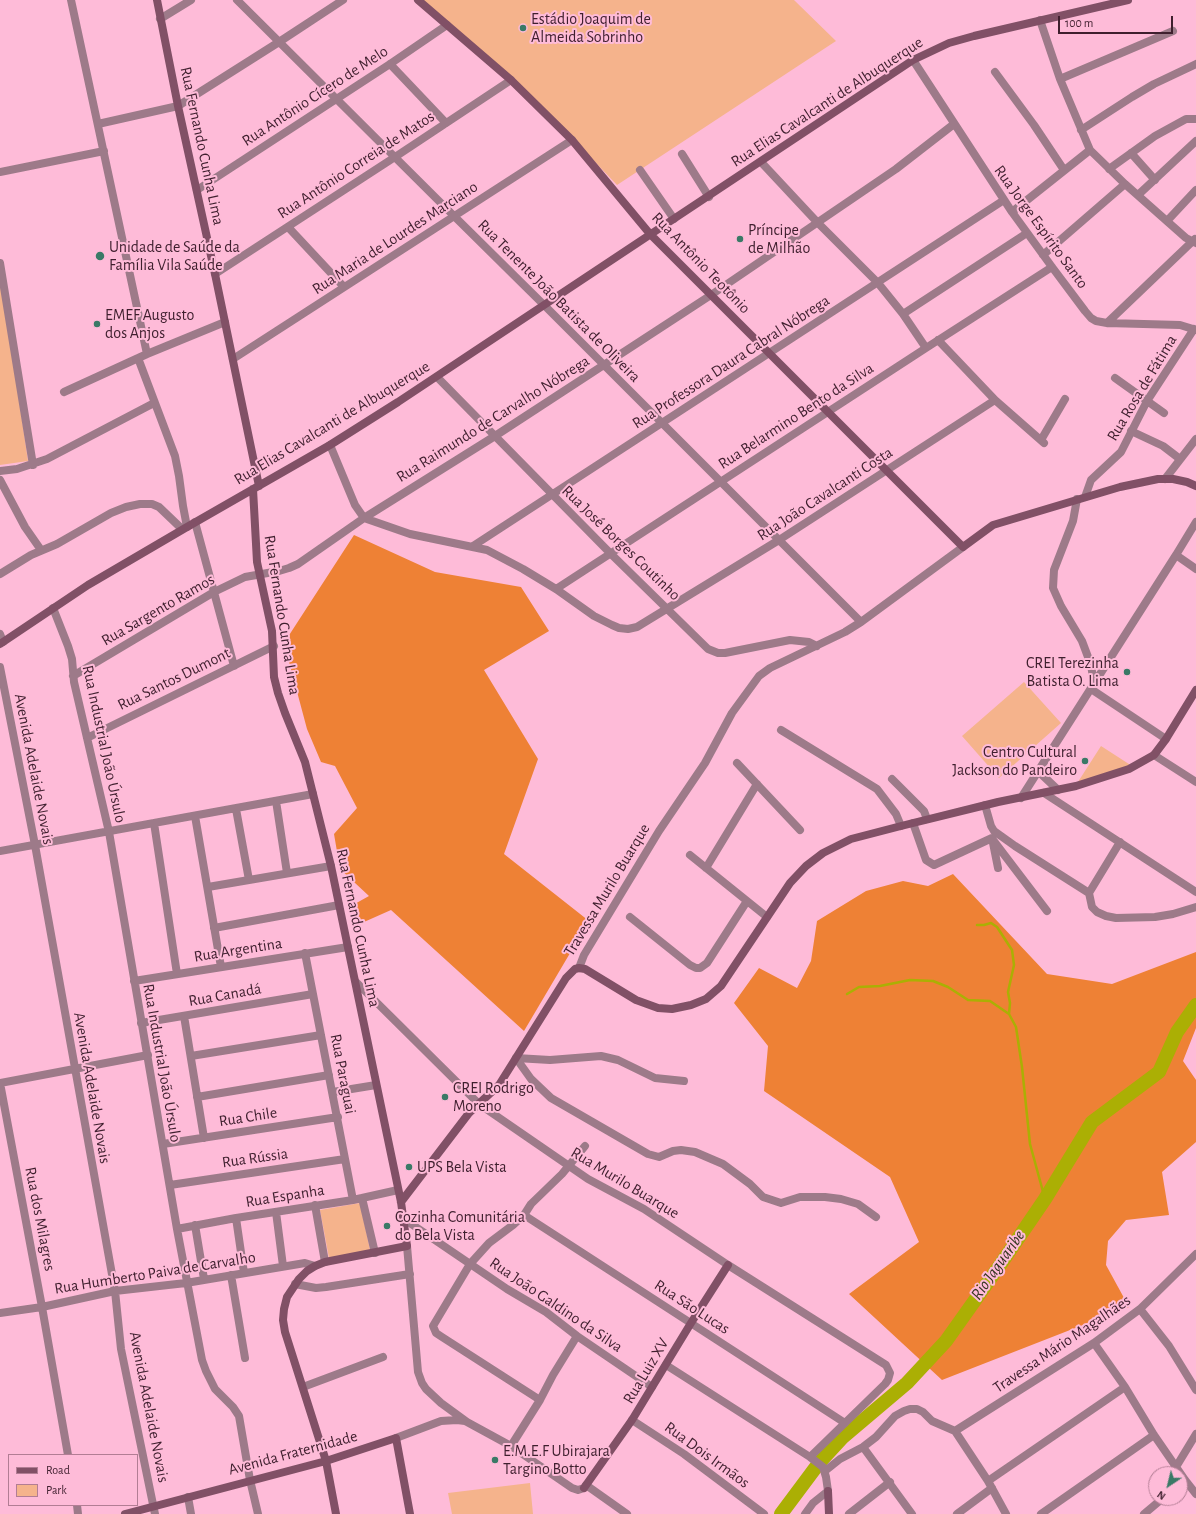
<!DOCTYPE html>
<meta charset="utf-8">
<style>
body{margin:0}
#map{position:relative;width:1196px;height:1514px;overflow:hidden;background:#febbd8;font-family:"Alegreya Sans",sans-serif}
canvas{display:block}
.legend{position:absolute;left:8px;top:1454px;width:130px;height:52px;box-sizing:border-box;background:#febbd8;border:1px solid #b27d94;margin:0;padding:5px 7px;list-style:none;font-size:12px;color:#3f1f2e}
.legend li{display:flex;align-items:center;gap:8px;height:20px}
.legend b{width:20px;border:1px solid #b27d94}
.north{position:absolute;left:1148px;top:1466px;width:40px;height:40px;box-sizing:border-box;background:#febbd8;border:1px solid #b27d94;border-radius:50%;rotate:215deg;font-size:11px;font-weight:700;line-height:16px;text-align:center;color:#3f1f2e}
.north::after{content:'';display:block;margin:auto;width:14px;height:18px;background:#3a7966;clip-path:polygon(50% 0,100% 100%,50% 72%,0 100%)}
.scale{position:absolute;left:1058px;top:16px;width:115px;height:18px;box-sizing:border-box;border:2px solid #3f1f2e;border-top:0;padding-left:5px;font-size:12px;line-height:14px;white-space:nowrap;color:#3f1f2e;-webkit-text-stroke:3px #febbd8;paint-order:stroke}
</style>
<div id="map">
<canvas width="1196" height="1514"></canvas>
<ul class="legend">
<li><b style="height:5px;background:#815066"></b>Road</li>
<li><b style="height:11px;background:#f5b38c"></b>Park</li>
</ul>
<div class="north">N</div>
<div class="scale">100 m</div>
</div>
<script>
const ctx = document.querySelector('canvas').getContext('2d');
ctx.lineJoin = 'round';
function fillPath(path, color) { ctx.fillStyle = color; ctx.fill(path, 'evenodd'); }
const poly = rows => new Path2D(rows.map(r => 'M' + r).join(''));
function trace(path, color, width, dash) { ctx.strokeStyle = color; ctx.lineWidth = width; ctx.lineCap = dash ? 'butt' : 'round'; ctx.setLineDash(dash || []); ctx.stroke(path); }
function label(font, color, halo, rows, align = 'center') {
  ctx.font = font + ' "Alegreya Sans",sans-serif'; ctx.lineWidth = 4; ctx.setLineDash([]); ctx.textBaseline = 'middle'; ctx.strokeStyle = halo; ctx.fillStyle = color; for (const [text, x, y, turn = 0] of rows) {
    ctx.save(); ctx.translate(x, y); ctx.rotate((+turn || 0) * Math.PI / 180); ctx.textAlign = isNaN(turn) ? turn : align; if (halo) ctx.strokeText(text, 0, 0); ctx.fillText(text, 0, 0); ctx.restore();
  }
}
const green = poly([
 [421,0,794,0,836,41,617,185,531,95],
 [0,271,28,461,0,465],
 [1024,682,1061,723,999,778,962,736],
 [1101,746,1132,766,1076,785],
 [360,1203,370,1250,329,1258,320,1210],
 [530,1483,533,1514,452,1514,448,1493]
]);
const forest = poly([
 [354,535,435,572,521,587,549,631,484,670,538,759,504,854,589,921,524,1031,391,910,355,926,351,906,369,896,340,869,334,834,357,808,335,766,321,762,307,729,284,643],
 [953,874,1047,974,1112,984,1196,952,1196,1028,1183,1061,1196,1080,1196,1142,1162,1172,1169,1215,1126,1220,1108,1241,1106,1265,1129,1307,942,1380,849,1294,919,1242,890,1177,764,1091,768,1046,734,1003,759,968,797,988,811,961,817,921,866,891,903,881,928,886]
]);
const stream = poly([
 [977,925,984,925,991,923,997,927,1012,950,1014,965,1008,992,1010,1003,1009,1014],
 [847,994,859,987,880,986,910,980,933,981,948,987,968,1000,990,1001,1009,1014,1016,1027,1022,1067,1030,1144,1045,1199]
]);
const river = poly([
 [781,1514,819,1463,842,1438,907,1383,946,1341,1000,1265,1045,1199,1092,1122,1159,1072,1177,1032,1196,1005]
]);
const street = poly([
 [71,0,147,354],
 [237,0,454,216,544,305,861,622],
 [160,19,191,0],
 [1040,20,1060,79,1090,150,1125,184,1186,238,1196,243],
 [913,60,1012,212,1052,267,1085,311,1091,318,1096,321,1107,323,1180,325,1196,330],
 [390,64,446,123],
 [995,72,1034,125,1064,170],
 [1060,79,1173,31],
 [98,124,178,106,279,42,343,0],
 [1081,130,1132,97,1154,84,1196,64],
 [1131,153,1155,180],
 [682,154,709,197],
 [761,162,817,222,878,283,903,314,926,348],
 [1109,169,1155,136,1186,119,1196,119],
 [640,170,674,219],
 [0,172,104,151],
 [197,190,390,64,447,25],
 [1138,195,1196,141],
 [1012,212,1090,150],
 [1167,221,1196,190],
 [288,227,344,287],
 [1043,255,1125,184],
 [0,263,33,465],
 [215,274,395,157,511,80],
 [903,314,1027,233],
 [1107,323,1195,239],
 [938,340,995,400,1044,443],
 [138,358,175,456,179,476,183,506,187,527],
 [233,359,572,140],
 [437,377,610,553,708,649,718,653,725,653,790,640,809,642,817,646],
 [1115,378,1164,413],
 [64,392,147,354,225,322],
 [1131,431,1163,446,1180,459],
 [1041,440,1065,399],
 [330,445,355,505,364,518,410,534,487,550,523,569,556,589,594,616,612,625,619,628,628,629,637,627,779,540,995,400],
 [0,471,17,469,47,459,154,403],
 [1165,479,1196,439],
 [0,480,25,527,41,550],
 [1085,497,1091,480,1121,452,1147,401,1194,329],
 [1077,499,1073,521,1054,570,1053,588,1061,606,1082,641,1091,665,1094,684],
 [195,522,234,666],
 [473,546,1004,200],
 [1176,555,1196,569],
 [0,574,31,555,57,544,111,513,126,507,140,504,152,504,159,507,182,529],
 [556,589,926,348,1052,267],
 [53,608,68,646,72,659,74,682,109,832,177,1229,202,1360,206,1371,215,1389,233,1407,239,1416,250,1480,258,1514],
 [0,634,3,642],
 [0,667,35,845,115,1291,121,1349,155,1514],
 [73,676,214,592,245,577,279,571,289,568,298,564,364,518,495,436,711,295,896,169,954,124],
 [1091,689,1166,739],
 [781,730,877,789,896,814,901,826],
 [87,738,274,646],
 [1154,755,1196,782],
 [737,763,800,830],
 [1038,771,1058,790],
 [892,779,924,811,927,819],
 [1044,793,1196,892],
 [1021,798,1176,555,1196,522],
 [276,801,287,873],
 [985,805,991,826,994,831,1015,846,1089,893],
 [236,809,249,880],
 [195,816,221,967],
 [154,823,177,974],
 [913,823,926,860,934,865,992,838,998,868],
 [993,840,1047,911],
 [0,851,313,794],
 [690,855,767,917],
 [706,868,757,784],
 [208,887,331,866],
 [1089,893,1092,907,1097,912,1106,916,1116,918,1155,917,1173,914,1196,907],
 [1089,893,1120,842],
 [630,917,690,965,696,968,700,968,707,963,747,901],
 [214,928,339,905],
 [305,953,353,1200],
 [579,968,584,955,659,831,705,763,732,713,759,676,770,668,845,632,861,622,963,547],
 [134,981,348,947],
 [356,982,479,1104,588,1179,644,1209,728,1265,886,1365,890,1373,888,1380,885,1384,810,1457],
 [184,1016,204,1138],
 [141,1023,313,994],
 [191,1056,321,1035],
 [516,1058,531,1079,551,1098,648,1154,659,1157,673,1151,681,1150,695,1152,723,1164,750,1184,763,1197,781,1203,800,1197,825,1197,841,1199,858,1204,876,1217],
 [516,1058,550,1060,601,1056,618,1060,655,1078,684,1081],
 [0,1083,42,1307,68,1455],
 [0,1083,148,1055],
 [333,1092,376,1085],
 [197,1097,329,1075],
 [163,1144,338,1117],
 [170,1185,345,1159],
 [362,1198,375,1253],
 [315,1205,325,1262],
 [276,1212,283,1266],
 [524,1215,845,1423],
 [236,1218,244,1273],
 [404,1219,507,1289,546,1312,577,1336,652,1387],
 [195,1225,204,1279],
 [177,1229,236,1218,353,1200,398,1190],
 [407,1246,418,1372,422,1383,426,1389,441,1403,467,1422,511,1446,572,1488,578,1490,584,1488],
 [231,1275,245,1358],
 [295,1284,316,1288,326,1287,410,1274],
 [1140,1309,1169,1346,1196,1390],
 [0,1313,42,1307,115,1291,186,1283,305,1263,315,1266],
 [1094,1343,1125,1387,1154,1435,1185,1480,1196,1494],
 [666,1365,810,1457,823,1467,826,1477,828,1491,813,1503,805,1514],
 [303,1387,383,1357],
 [540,1400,442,1337,436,1333,433,1326,470,1264,489,1243,513,1225,524,1215,531,1204,562,1174,585,1146],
 [632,1420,684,1454,764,1514],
 [955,1431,1094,1343,1140,1309,1196,1254],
 [396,1438,441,1421,457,1420,465,1421],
 [511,1446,540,1400,553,1375,577,1336],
 [863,1447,912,1514],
 [1176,1467,1196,1434],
 [825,1471,840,1459,863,1447,876,1437,895,1416,904,1411,910,1409,917,1409,923,1412,932,1421,955,1431,988,1481,1006,1514],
 [988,1481,1125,1387],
 [586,1485,627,1514],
 [188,1497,191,1514],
 [77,1505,78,1514],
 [849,1514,890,1482],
 [957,1514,992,1488],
 [1041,1514,1154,1435],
 [1144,1514,1163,1498]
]);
const secondary = poly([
 [157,0,178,106,215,274,259,486],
 [418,0,511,80,572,140,650,234,963,547,993,525,1120,487,1158,479,1173,479,1187,482,1196,486],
 [253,489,257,562,272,631,274,677,278,693,285,713,305,762,331,866,401,1202,407,1246,325,1262,315,1266,307,1271,299,1279,287,1297,284,1309,283,1320,285,1332,326,1461,336,1514],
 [0,644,88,585,187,527,330,445,398,402,913,60,949,43,974,36,1128,0],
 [401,1202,469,1113,499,1085,566,978,575,969,579,968,585,969,636,1000,658,1008,672,1009,691,1005,706,999,721,986,790,883,806,866,823,853,851,839,901,826,998,802,1076,786,1129,769,1154,755,1166,739,1196,690],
 [584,1488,632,1420,691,1323,728,1265],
 [828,1491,829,1514],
 [125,1514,326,1461,396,1438,410,1514]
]);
const markers = [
 [523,28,4,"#3a7966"],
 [740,239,4,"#3a7966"],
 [100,256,5,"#3a7966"],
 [97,324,4,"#3a7966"],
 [1127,672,4,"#3a7966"],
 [1085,761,4,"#3a7966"],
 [445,1097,4,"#3a7966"],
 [409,1167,4,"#3a7966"],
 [387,1226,4,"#3a7966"],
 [495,1460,4,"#3a7966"]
];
const poiNames = [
 ["Estádio Joaquim de",531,19],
 ["Almeida Sobrinho",531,37],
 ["Príncipe",748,230],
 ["de Milhão",748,248],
 ["Unidade de Saúde da",109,247],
 ["Família Vila Saúde",109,265],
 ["EMEF Augusto",105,315],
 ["dos Anjos",105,333],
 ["CREI Terezinha",1119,663,"right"],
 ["Batista O. Lima",1119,681,"right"],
 ["Centro Cultural",1077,752,"right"],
 ["Jackson do Pandeiro",1077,770,"right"],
 ["CREI Rodrigo",453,1088],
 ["Moreno",453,1106],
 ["UPS Bela Vista",417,1167],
 ["Cozinha Comunitária",395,1217],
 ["do Bela Vista",395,1235],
 ["E.M.E.F Ubirajara",503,1451],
 ["Targino Botto",503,1469]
];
const streetNames = [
 ["Rua Antônio Cícero de Melo",315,96,-33],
 ["Rua Elias Cavalcanti de Albuquerque",827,102,-33],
 ["Rua Fernando Cunha Lima",202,146,78],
 ["Rua Antônio Correia de Matos",356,165,-33],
 ["Rua Jorge Espírito Santo",1041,227,54],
 ["Rua Maria de Lourdes Marciano",395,238,-33],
 ["Rua Antônio Teotônio",701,263,46],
 ["Rua Tenente João Batista de Oliveira",559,301,45],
 ["Rua Professora Daura Cabral Nóbrega",731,362,-33],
 ["Rua Rosa de Fátima",1142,388,-59],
 ["Rua Belarmino Bento da Silva",796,416,-33],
 ["Rua Raimundo de Carvalho Nóbrega",493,419,-32],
 ["Rua Elias Cavalcanti de Albuquerque",332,423,-31],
 ["Rua João Cavalcanti Costa",825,494,-33],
 ["Rua José Borges Coutinho",621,543,44],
 ["Rua Sargento Ramos",158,610,-30],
 ["Rua Fernando Cunha Lima",282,615,81],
 ["Rua Santos Dumont",174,679,-26],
 ["Rua Industrial João Úrsulo",104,744,78],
 ["Avenida Adelaide Novais",34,769,79],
 ["Travessa Murilo Buarque",607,890,-59],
 ["Rua Fernando Cunha Lima",358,928,78],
 ["Rua Argentina",238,950,-9],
 ["Rua Canadá",225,995,-10],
 ["Rua Industrial João Úrsulo",162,1063,80],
 ["Rua Paraguai",343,1074,79],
 ["Avenida Adelaide Novais",92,1088,80],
 ["Rua Chile",248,1117,-9],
 ["Rua Rússia",255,1158,-8],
 ["Rua Murilo Buarque",625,1183,31],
 ["Rua Espanha",285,1196,-9],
 ["Rua dos Milagres",40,1219,79],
 ["Rua Humberto Paiva de Carvalho",155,1273,-9],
 ["Rua João Galdino da Silva",556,1305,34],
 ["Rua São Lucas",692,1307,33],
 ["Travessa Mário Magalhães",1062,1344,-34],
 ["Rua Luiz XV",646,1371,-59],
 ["Avenida Adelaide Novais",149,1407,79],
 ["Avenida Fraternidade",293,1453,-15],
 ["Rua Dois Irmãos",707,1455,36]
];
const waterNames = [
 ["Rio Jaguaribe",998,1265,-55]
];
fillPath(green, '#f5b38c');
fillPath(forest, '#ee8135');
trace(stream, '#abaf04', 2.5);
trace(river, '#abaf04', 14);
trace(street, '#9d7a89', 8);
trace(secondary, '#815066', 8);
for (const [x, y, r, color] of markers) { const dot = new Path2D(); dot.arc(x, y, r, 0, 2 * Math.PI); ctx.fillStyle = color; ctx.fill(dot); trace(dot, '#febbd8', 1.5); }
label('16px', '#3f1f2e', '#febbd8', poiNames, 'left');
label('16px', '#3f1f2e', '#febbd8', streetNames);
label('italic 17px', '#33351e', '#febbd8', waterNames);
</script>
